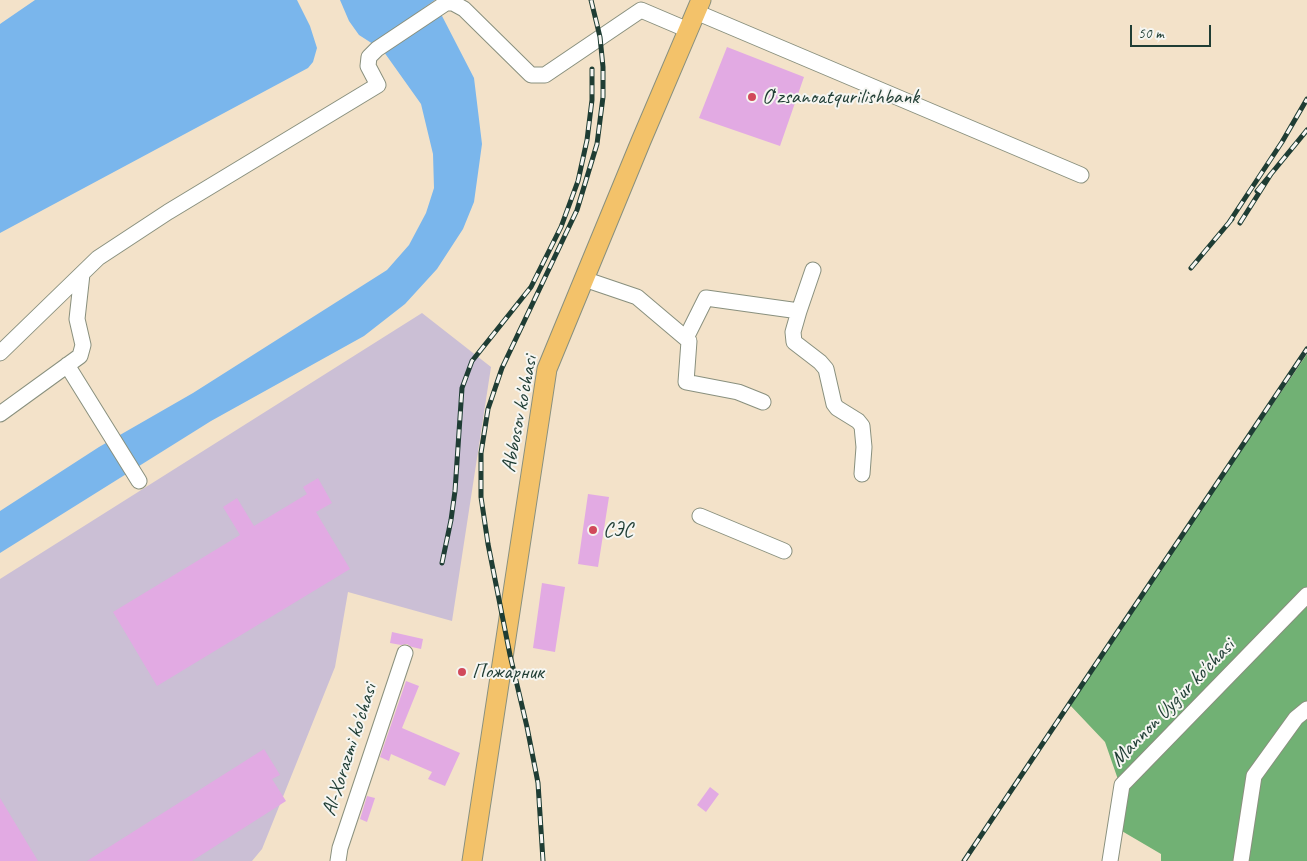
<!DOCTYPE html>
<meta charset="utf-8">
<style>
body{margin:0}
#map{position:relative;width:1307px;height:861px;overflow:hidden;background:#f3e2c9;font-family:Caveat,sans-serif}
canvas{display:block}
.scale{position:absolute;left:1130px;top:25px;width:81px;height:22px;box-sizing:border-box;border:2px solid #1f3d34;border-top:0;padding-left:6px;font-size:15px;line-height:18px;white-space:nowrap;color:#1f3d34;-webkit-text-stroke:4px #f6f6f2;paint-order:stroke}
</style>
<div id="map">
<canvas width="1307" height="861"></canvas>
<div class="scale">50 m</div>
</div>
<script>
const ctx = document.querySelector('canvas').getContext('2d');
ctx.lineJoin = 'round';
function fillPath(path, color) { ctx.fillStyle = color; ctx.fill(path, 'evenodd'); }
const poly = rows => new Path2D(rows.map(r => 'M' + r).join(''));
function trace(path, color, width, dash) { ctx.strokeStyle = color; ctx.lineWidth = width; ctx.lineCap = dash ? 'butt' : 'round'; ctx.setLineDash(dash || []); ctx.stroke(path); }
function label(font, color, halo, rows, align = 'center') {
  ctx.font = font + ' Caveat,sans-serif'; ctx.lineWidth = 4; ctx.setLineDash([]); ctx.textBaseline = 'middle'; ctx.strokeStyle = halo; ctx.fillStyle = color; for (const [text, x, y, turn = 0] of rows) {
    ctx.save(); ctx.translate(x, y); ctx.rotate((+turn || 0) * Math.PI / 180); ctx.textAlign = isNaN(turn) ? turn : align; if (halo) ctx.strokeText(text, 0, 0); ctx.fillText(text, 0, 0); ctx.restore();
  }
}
const industrial = poly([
 [422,313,491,367,452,621,348,592,335,667,262,849,252,861,0,861,0,579]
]);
const forest = poly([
 [1307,354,1307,861,1161,861,1161,854,1115,827,1122,791,1105,742,1069,704]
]);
const water = poly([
 [35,0,297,0,310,26,317,48,313,62,308,68,0,233,0,24],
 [340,0,435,0,373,44,359,35,349,21],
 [441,14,474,78,482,144,474,202,463,229,437,269,405,304,364,336,211,421,0,553,0,511,99,447,193,393,387,270,409,245,426,213,434,188,433,154,421,104,384,52]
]);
const building = poly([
 [727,47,804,77,780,146,699,118],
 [318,478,332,503,316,512,350,569,157,686,113,612,240,535,223,507,237,498,254,526,307,494,303,487],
 [588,494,609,497,598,567,578,564],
 [542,583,565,587,555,652,533,648],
 [392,632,423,639,421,649,412,647,407,644,401,645,390,643],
 [406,681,419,686,402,728,460,753,445,786,428,779,432,772,391,754,389,761,380,757],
 [264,749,280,775,272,779,286,801,192,861,87,861],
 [710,787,719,794,706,812,697,805],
 [367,796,375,798,367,822,360,819],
 [0,798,38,861,0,861]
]);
const minor = poly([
 [696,12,1081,175],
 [584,279,637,297,689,341,686,382,738,392,763,402],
 [799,311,793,332,794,342,820,362,826,369,834,404,837,408,858,421,862,426,864,447,862,474],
 [686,338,706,298,799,311,813,270],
 [0,353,98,258,168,212,378,85,368,66,369,57,377,49,446,3,453,3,464,9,531,75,545,75,641,10,688,30],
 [67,365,139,481],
 [0,414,80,356,83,345,77,319,82,274],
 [700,516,784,551],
 [338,861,340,848,405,653],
 [1110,861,1122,785,1307,595],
 [1241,861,1254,776,1296,718,1307,709]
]);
const major = poly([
 [472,861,547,369,641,141,701,0]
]);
const rail = poly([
 [1257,191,1271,174],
 [1240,223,1271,174,1307,130],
 [1228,224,1282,142,1307,99],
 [1191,268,1232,219],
 [442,563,451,520,455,491,462,388,472,361,531,287,561,227,578,181,587,140,592,100,592,69],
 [543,861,538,783,527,727,510,655,488,544,481,497,481,453,488,409,502,368,577,210,597,144,603,97,603,67,600,37,591,0],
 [964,861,1307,349]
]);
const markers = [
 [752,97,5,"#d1495b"],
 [593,530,5,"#d1495b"],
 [462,672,5,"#d1495b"]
];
const poiNames = [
 ["Oʻzsanoatqurilishbank",762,97],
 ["СЭС",603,530],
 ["Пожарник",472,672]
];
const streetNames = [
 ["Abbosov ko'chasi",520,414,-79],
 ["Mannon Uyg'ur ko'chasi",1173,703,-46],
 ["Al-Xorazmi ko'chasi",350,750,-72]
];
fillPath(industrial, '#cbbfd5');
fillPath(forest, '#71b174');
fillPath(water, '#7ab6ec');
fillPath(building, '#e2aae3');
trace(minor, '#89907e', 17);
trace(major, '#89907e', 21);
trace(minor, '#fff', 15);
trace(major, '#f3c26a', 19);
trace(rail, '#1f3d34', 5);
trace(rail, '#f6f6f2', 3, [9]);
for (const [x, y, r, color] of markers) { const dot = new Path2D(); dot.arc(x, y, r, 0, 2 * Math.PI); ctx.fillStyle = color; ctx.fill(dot); trace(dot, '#f6f6f2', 2); }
label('21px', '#1f3d34', '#f6f6f2', poiNames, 'left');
label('21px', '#1f3d34', '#f6f6f2', streetNames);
</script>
